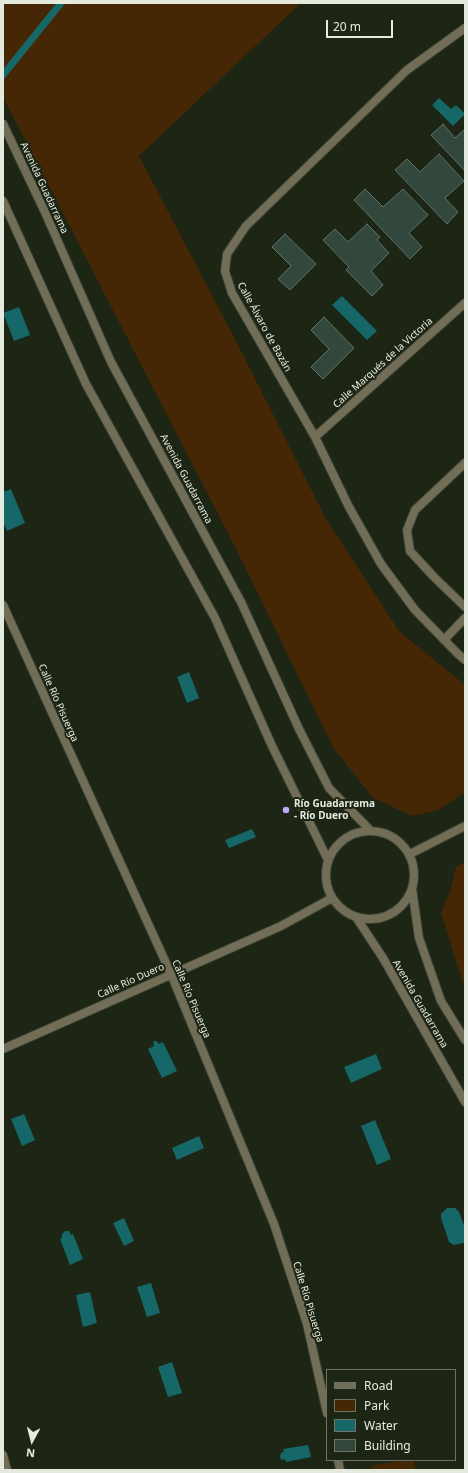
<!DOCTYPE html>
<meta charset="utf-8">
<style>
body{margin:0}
#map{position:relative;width:468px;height:1473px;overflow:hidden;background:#1d2514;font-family:"Noto Sans",sans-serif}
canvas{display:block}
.frame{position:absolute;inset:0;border:4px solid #e5eadf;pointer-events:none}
.legend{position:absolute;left:326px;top:1369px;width:130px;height:92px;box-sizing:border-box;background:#1d2514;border:1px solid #6d7465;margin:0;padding:5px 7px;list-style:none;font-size:12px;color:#e5eadf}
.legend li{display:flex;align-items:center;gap:8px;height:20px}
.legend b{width:20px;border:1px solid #6d7465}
.north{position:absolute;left:12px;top:1421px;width:40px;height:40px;-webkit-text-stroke:3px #1d2514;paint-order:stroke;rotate:187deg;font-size:11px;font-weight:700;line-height:16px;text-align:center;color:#e5eadf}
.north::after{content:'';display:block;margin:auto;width:14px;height:18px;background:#e5eadf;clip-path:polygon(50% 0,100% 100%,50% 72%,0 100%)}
.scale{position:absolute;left:326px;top:20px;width:67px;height:18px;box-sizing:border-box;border:2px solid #e5eadf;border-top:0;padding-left:5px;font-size:12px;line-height:14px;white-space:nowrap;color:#e5eadf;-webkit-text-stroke:3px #1d2514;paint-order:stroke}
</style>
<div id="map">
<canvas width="468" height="1473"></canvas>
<div class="frame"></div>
<ul class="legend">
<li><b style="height:5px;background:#726d57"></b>Road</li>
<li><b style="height:11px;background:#452705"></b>Park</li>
<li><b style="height:11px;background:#156768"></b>Water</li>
<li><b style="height:11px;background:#33483d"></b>Building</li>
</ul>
<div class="north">N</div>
<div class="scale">20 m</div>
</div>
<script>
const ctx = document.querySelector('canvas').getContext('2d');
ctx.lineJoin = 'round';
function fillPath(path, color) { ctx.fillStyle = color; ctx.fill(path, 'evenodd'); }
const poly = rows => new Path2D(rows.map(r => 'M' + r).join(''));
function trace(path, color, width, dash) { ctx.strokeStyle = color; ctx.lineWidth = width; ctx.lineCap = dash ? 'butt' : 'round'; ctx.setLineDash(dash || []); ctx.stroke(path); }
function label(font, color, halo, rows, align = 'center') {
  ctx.font = font + ' "Noto Sans",sans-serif'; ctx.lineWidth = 4; ctx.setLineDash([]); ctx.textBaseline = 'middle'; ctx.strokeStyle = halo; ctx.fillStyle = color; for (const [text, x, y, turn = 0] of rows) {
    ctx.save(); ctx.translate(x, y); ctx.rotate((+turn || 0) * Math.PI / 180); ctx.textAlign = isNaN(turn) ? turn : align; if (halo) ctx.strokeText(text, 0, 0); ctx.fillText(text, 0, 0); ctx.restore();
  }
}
const green = poly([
 [3,3,301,3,139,156,236,341,325,517,399,631,465,685,465,792,439,810,412,816,372,797,333,747,235,547,3,97],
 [465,862,465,989,441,913,450,891,456,867],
 [405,1460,414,1460,415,1470,372,1470,371,1466]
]);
const water = poly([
 [439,98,451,109,456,105,465,114,453,126,432,105],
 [342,296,377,331,367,340,332,305],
 [19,307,30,335,14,341,3,313],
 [11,489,25,523,7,531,3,522,3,492],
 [189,672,199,698,187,703,177,677],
 [252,829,256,837,229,848,225,840],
 [153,1041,156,1041,159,1044,163,1042,177,1071,162,1078,148,1049,154,1046],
 [376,1054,382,1069,351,1083,344,1067],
 [24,1114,35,1140,22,1146,11,1119],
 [375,1120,391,1159,377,1165,361,1126],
 [199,1136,204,1148,177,1160,172,1148],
 [447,1208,455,1208,459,1212,465,1228,465,1242,463,1243,454,1245,449,1242,441,1218,441,1214],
 [124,1218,134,1241,124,1246,113,1223],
 [65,1231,69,1231,71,1235,73,1234,83,1259,70,1265,60,1239,62,1238,62,1234],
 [151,1283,160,1313,147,1317,137,1287],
 [90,1292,97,1323,83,1327,76,1295],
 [172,1362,182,1393,168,1397,158,1367],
 [308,1445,311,1457,286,1462,285,1459,281,1460,280,1456,281,1453,284,1452,283,1449]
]);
const stream = poly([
 [3,75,61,3]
]);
const building = poly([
 [443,124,455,138,465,129,465,171,431,135,443,124],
 [439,154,464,181,445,198,458,212,447,224,395,170,407,159,420,172,439,154],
 [365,189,383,207,403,189,428,215,409,233,422,247,410,259,354,200,365,189],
 [367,224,380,237,377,240,389,253,371,271,383,285,372,296,346,270,349,267,323,240,335,229,348,242,367,224],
 [285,234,316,264,290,290,278,279,291,266,272,247,285,234],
 [324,317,354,348,323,379,311,367,329,349,311,330,324,317]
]);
const street = poly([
 [465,28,407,70,246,226,227,254,225,271,232,293,315,437,349,507,381,564,415,610,458,654,465,660],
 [3,124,44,210,111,362,241,602,299,729,329,788,370,830],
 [3,201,86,384,215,618,272,746,328,860],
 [315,437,465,303],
 [465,463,415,510,407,530,410,551,434,577,465,607],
 [3,605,171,974,274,1224,307,1324,327,1413],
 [444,640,465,618],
 '326 875a44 44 0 1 1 88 0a44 44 0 1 1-88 0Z',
 [410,854,465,826],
 [412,888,419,938,441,1001,465,1040],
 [356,917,383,958,465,1102],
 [3,1049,281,926,332,898],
 [3,1455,7,1470],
 [338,1460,340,1470]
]);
const markers = [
 [286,810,4,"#bbaaf6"]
];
const streetNames = [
 ["Avenida Guadarrama",44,188,65],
 ["Calle Álvaro de Bazán",264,327,61],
 ["Calle Marqués de la Victoria",383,363,-42],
 ["Avenida Guadarrama",186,479,62],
 ["Calle Río Pisuerga",58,703,66],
 ["Calle Río Duero",131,981,-24],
 ["Calle Río Pisuerga",191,999,67],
 ["Avenida Guadarrama",420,1004,60],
 ["Calle Río Pisuerga",308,1302,73]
];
const poiNames = [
 ["Río Guadarrama",294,804],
 ["- Río Duero",294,816]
];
fillPath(green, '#452705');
fillPath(water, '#156768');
trace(stream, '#156768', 7);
fillPath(building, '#33483d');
trace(building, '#5c7367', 1);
trace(street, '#394130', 10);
trace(street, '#726d57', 8);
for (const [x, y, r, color] of markers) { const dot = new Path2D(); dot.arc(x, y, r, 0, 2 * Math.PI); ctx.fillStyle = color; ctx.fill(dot); trace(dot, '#1d2514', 1.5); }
label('10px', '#e5eadf', '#1d2514', streetNames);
label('bold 10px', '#e5eadf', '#1d2514', poiNames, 'left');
</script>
